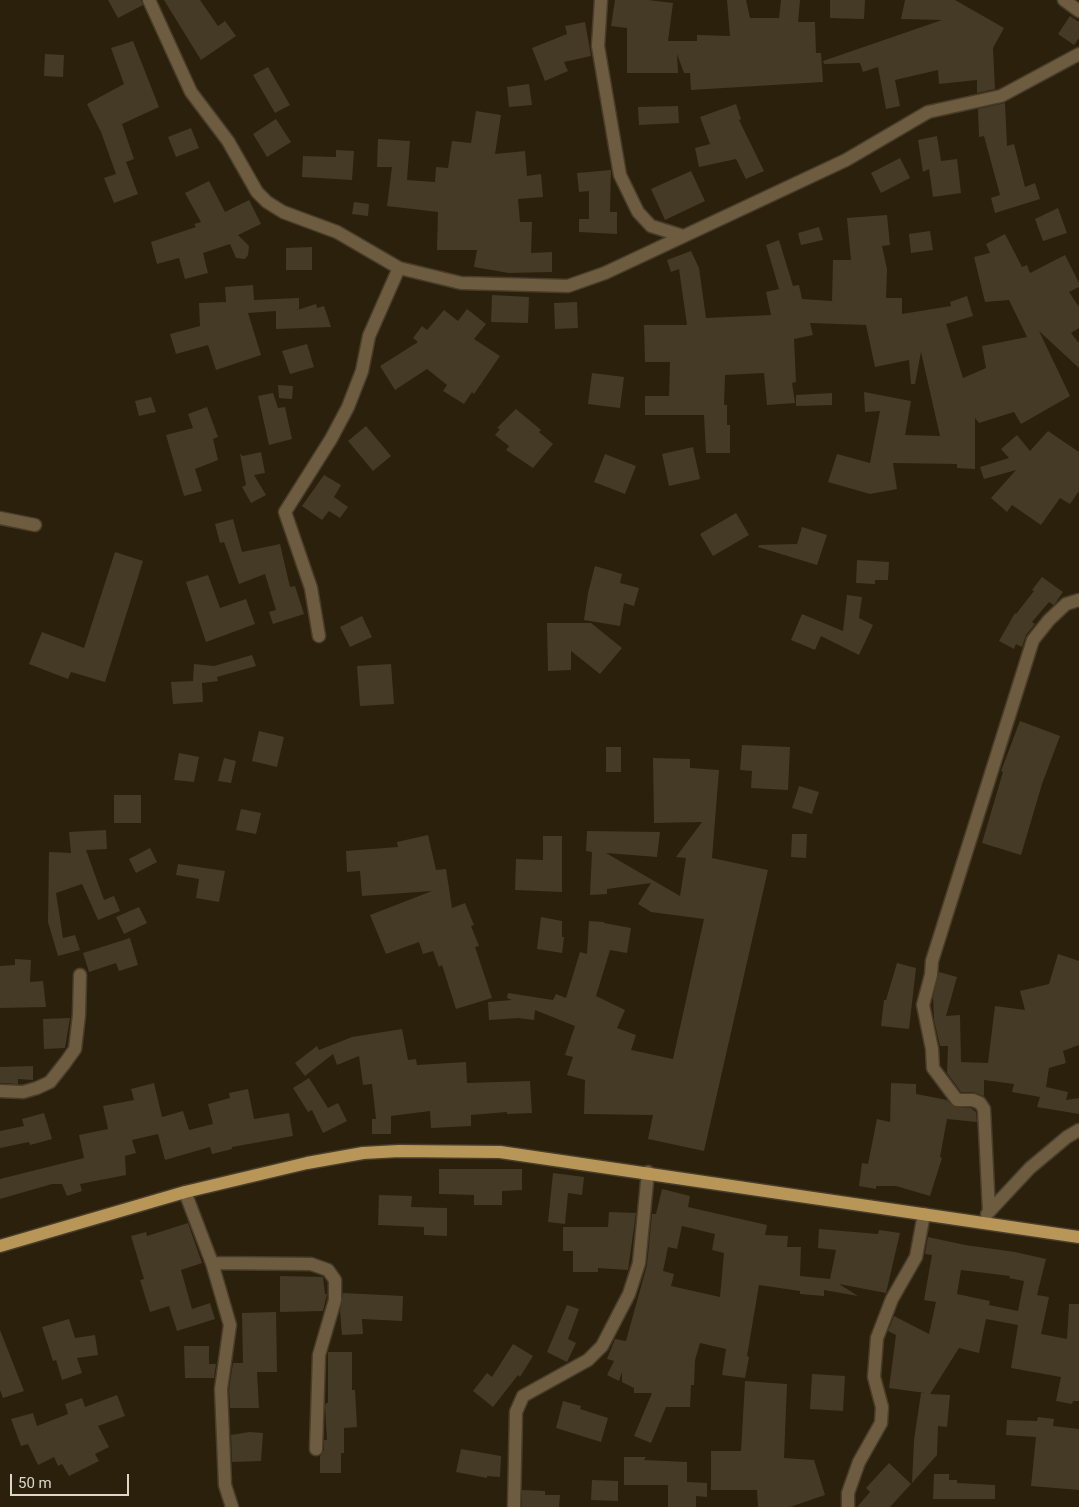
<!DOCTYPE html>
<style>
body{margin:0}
#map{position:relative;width:1079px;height:1507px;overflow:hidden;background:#2a200c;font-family:Roboto,sans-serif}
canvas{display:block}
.scale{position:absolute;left:10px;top:1474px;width:119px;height:22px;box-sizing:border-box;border:2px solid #ddd6ca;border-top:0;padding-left:6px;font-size:15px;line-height:18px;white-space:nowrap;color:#ddd6ca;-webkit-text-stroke:4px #2a200c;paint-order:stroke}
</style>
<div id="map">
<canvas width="1079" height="1507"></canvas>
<div class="scale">50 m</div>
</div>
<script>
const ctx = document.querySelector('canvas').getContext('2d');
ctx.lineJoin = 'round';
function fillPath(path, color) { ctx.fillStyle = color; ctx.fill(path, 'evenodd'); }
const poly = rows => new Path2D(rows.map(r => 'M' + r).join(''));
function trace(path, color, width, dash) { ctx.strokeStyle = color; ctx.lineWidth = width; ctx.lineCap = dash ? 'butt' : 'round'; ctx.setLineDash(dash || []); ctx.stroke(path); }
const building = poly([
 [108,0,141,0,143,5,118,18],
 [164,0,200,0,218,26,225,21,236,36,201,60],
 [615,0,648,0,673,3,668,41,697,41,697,35,730,36,727,0,746,0,750,18,779,18,781,0,800,0,798,22,815,22,816,53,821,53,823,82,691,90,690,73,684,73,677,54,678,73,627,73,627,28,611,26],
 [830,0,865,0,864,19,830,18],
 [905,0,955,0,1004,28,993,48,995,89,977,93,977,80,939,84,938,70,895,80,900,106,886,109,878,67,863,72,860,63,824,64,823,61,942,20,901,19],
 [1070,16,1079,22,1079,38,1074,45,1058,34],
 [585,22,591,56,564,62,568,71,545,81,532,48,567,34,565,26],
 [133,41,159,107,122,124,134,159,126,162,138,194,114,203,104,178,116,174,101,132,87,104,124,84,111,48],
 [45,54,64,55,63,77,44,76],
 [268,67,290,105,275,113,253,75],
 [529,84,532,105,509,107,507,87],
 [1005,103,1007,146,1014,144,1025,187,1035,183,1040,199,995,213,991,198,1000,195,984,136,979,137,978,109],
 [736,104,741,119,739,120,764,171,746,179,736,159,699,167,695,148,710,144,700,117],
 [678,106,679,123,639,125,638,107],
 [476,111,501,115,495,154,525,151,527,176,541,174,543,197,518,199,520,222,532,222,531,253,552,252,552,272,509,273,474,267,477,250,437,250,438,212,387,206,392,167,377,167,378,139,410,141,407,180,435,182,436,167,448,168,452,141,471,143],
 [276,119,291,142,267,157,253,134],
 [191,128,199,148,176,157,168,137],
 [937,136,941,161,957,159,961,193,933,197,929,169,923,172,918,140],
 [336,150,354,151,352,180,302,177,303,156,336,157],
 [900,158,910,178,881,193,871,173],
 [611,170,610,212,617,212,617,234,579,232,579,219,589,219,589,191,579,192,577,173],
 [691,171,705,201,665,220,651,189],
 [209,181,225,212,249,200,261,224,238,235,249,246,248,255,245,259,236,258,230,244,203,253,208,273,185,279,179,258,157,264,151,242,196,227,194,224,201,222,185,193],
 [354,202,369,204,368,216,352,214],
 [1058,208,1067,233,1043,241,1035,219],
 [887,215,890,245,882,246,887,269,886,298,902,298,902,314,951,306,950,302,967,296,973,316,946,324,963,378,986,368,982,346,1027,337,1009,300,985,302,974,257,990,253,986,244,1005,234,1022,267,1027,265,1030,273,1065,255,1079,283,1079,287,1069,292,1079,307,1079,328,1071,333,1079,343,1079,368,1039,331,1070,396,1021,424,1014,412,979,423,975,418,975,469,957,468,957,464,893,463,897,489,870,494,828,482,837,454,870,463,880,411,865,412,864,392,911,401,905,435,940,436,921,352,915,384,911,384,909,360,875,367,866,325,810,323,813,335,794,339,796,382,792,383,795,403,767,405,764,373,725,375,724,405,727,405,727,425,730,425,730,453,706,453,704,415,645,415,645,396,669,396,670,362,645,362,644,325,687,325,679,269,671,272,667,260,691,251,699,268,706,318,771,315,766,292,779,289,766,245,779,240,793,286,799,285,802,299,832,301,833,260,851,260,847,218],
 [819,227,823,240,801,245,798,233],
 [930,231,933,250,911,253,909,234],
 [312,247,312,270,286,270,286,248],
 [253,285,254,300,299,298,299,309,294,311,316,304,317,308,324,306,331,327,276,329,276,311,248,313,261,355,216,370,208,345,176,354,170,334,200,326,199,303,226,302,225,287],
 [492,295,529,297,528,323,491,322],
 [577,302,578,328,555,329,554,303],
 [467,309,486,324,474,339,500,356,474,394,472,392,464,404,443,391,447,385,427,369,395,390,380,366,418,342,413,338,422,326,427,330,444,310,458,321],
 [307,344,314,367,290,374,282,351],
 [592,373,624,377,620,408,588,404],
 [278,385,293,386,292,399,279,398],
 [273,393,278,408,285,407,292,439,269,445,258,396],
 [832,393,832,405,796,406,796,395],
 [151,397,156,412,139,416,135,401],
 [207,407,218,437,213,439,218,460,195,469,202,491,184,496,166,435,193,428,188,414],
 [516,409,541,430,539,432,553,444,533,468,506,450,509,446,495,435,500,429,497,428],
 [366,426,391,456,373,471,348,441],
 [1048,431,1079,452,1079,491,1070,504,1060,498,1041,525,1012,505,1007,512,991,498,1016,470,984,479,980,467,1009,458,1001,449,1017,435,1030,451],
 [693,447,700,479,669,486,662,454],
 [261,452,265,473,254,475,266,495,251,503,242,487,246,485,240,454,243,456],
 [605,454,636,466,625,494,594,482],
 [324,475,341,485,334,497,348,507,340,518,329,511,322,520,302,506],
 [736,513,749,535,713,556,700,534],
 [233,519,242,552,280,544,290,587,295,586,304,614,273,624,269,612,276,610,265,574,239,584,224,542,220,543,215,524],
 [802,527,827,535,817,565,758,547,759,545,797,544],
 [115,552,143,561,105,682,71,672,68,679,29,664,42,632,84,648],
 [857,560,889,562,888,580,875,580,875,584,856,583],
 [595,566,622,574,620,583,639,588,634,606,624,603,620,626,584,620,588,593],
 [208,575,220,608,246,599,255,624,206,642,186,582],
 [1042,577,1063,592,1054,605,1049,602,1032,622,1035,624,1026,635,1022,647,1016,644,1014,649,999,641,1015,613,1016,614,1034,591,1032,590],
 [847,595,862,597,859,618,873,625,859,655,821,636,815,650,791,640,802,614,843,631],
 [362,616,372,637,350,647,340,627],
 [547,623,591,623,622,648,600,674,571,651,571,670,548,671],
 [252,655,256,666,217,677,218,681,202,683,203,702,173,704,171,682,193,681,194,664,214,666],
 [391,664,394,704,360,706,357,666],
 [1020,721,1060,736,1042,784,1021,855,982,843,1003,772,1001,771],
 [259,731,284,737,277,767,252,761],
 [742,745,790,747,788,790,751,788,752,771,740,770],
 [606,747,621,747,621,772,606,772],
 [179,753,199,757,194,782,174,780],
 [224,758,236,761,231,783,218,781],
 [653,758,690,759,690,768,719,770,712,858,768,870,704,1151,648,1139,653,1115,584,1114,585,1080,567,1075,573,1057,565,1055,575,1026,535,1010,534,1020,518,1018,489,1020,488,1002,512,1000,507,998,508,993,553,1000,556,994,566,998,580,952,587,954,589,921,604,922,604,923,631,928,627,953,610,950,596,996,625,1010,617,1028,636,1035,631,1050,673,1059,704,919,651,912,638,904,651,883,607,889,607,894,590,895,592,852,586,851,587,831,660,832,657,857,606,853,680,896,686,858,676,857,702,822,654,823],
 [799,786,819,792,812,814,792,808],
 [114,795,141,795,141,823,114,823],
 [241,809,261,813,256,834,236,830],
 [106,830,107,849,86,850,104,900,114,896,120,911,98,920,82,884,56,893,63,938,75,935,80,950,58,956,48,922,49,852,71,853,69,832],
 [792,834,807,834,806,858,791,857],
 [428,835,436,870,446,869,452,908,465,903,474,925,471,926,479,946,475,947,492,998,456,1009,442,965,439,967,433,951,423,954,419,942,386,954,370,915,432,891,362,896,360,871,347,872,346,851,398,847,397,842],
 [543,836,562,836,562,892,515,890,516,859,543,860],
 [150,848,157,862,136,873,129,859],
 [178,864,225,871,219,902,196,898,199,879,176,875],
 [139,907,147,923,124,934,116,917],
 [541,917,562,921,562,937,564,937,562,953,537,949],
 [130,938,138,965,119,971,116,963,89,972,83,953],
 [1058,954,1079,961,1079,1045,1063,1051,1066,1063,1049,1068,1046,1087,1068,1092,1066,1100,1079,1098,1079,1114,1037,1107,1040,1097,1012,1092,1014,1084,984,1080,984,1096,973,1092,961,1092,947,1073,948,1046,940,1046,934,1020,933,997,939,972,957,977,946,1016,960,1015,961,1062,988,1063,995,1006,1025,1010,1020,991,1049,984],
 [15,959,31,960,30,982,43,981,46,1007,0,1008,0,966,15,965],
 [897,963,916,968,909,1029,881,1026,884,1000,886,1000],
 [70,1018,65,1048,44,1049,43,1019],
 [402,1029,408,1060,416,1059,417,1065,466,1062,467,1083,530,1081,532,1113,507,1114,507,1112,471,1115,471,1126,431,1128,430,1111,391,1116,391,1134,372,1134,372,1119,376,1119,372,1084,363,1085,359,1056,337,1065,333,1054,305,1076,295,1063,317,1046,319,1050,352,1037],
 [33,1066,33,1080,18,1079,18,1084,0,1083,0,1067],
 [309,1078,328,1108,338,1103,347,1121,323,1133,312,1110,308,1112,293,1088],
 [154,1083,162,1117,183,1111,189,1130,213,1124,208,1104,230,1098,229,1093,248,1089,254,1119,289,1113,293,1136,232,1147,232,1149,212,1154,210,1147,165,1160,158,1134,132,1140,136,1153,125,1156,126,1175,80,1184,82,1191,67,1196,62,1184,52,1184,0,1199,0,1179,84,1158,79,1135,108,1129,103,1106,134,1100,131,1089],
 [891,1083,916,1084,916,1094,947,1100,954,1107,971,1108,976,1112,977,1122,947,1119,940,1157,942,1158,930,1196,896,1186,876,1186,876,1189,859,1186,862,1163,868,1164,877,1119,890,1122],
 [44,1113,52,1139,30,1145,29,1142,0,1148,0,1131,24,1126,22,1119],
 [439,1169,522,1169,522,1190,502,1191,502,1205,474,1205,474,1195,439,1194],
 [553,1173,584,1177,582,1195,568,1193,565,1224,548,1222],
 [662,1189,690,1196,688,1207,767,1225,765,1235,788,1236,787,1247,801,1247,800,1276,830,1279,836,1250,818,1248,819,1229,878,1234,879,1230,900,1233,886,1293,839,1284,858,1296,824,1290,824,1296,800,1294,800,1291,759,1285,747,1356,749,1357,745,1378,722,1375,726,1349,700,1343,695,1360,694,1385,691,1385,690,1407,666,1407,651,1443,634,1436,652,1393,634,1393,634,1388,622,1382,622,1372,619,1381,607,1375,614,1361,607,1359,615,1339,626,1341,647,1265,652,1214,656,1214],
 [682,1226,715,1234,712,1250,724,1253,720,1297,671,1286,674,1274,663,1271,668,1247,677,1249],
 [379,1195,412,1196,411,1207,447,1208,447,1236,424,1235,424,1227,378,1225],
 [609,1212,636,1213,628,1270,598,1268,598,1272,573,1272,573,1251,563,1251,563,1227,608,1227],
 [188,1223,202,1263,181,1270,192,1309,210,1303,215,1319,177,1331,169,1306,150,1312,140,1280,144,1279,131,1236,146,1232,147,1236],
 [928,1237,965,1245,1015,1252,1046,1259,1037,1295,1049,1297,1041,1334,1067,1339,1069,1304,1079,1304,1079,1401,1073,1401,1072,1404,1056,1401,1061,1377,1011,1368,1018,1325,986,1319,979,1353,959,1348,930,1394,950,1395,947,1427,938,1426,937,1455,912,1483,914,1440,921,1393,925,1393,889,1388,896,1335,888,1331,894,1316,929,1334,936,1302,924,1300,932,1255,925,1254],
 [961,1270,1010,1276,1009,1278,1024,1281,1018,1311,989,1305,990,1301,957,1294],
 [280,1276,323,1277,325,1294,327,1294,323,1311,280,1312],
 [343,1293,403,1296,402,1321,362,1319,363,1334,342,1335,340,1311],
 [567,1305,579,1309,568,1339,576,1343,567,1362,547,1352],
 [276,1312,277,1372,257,1372,259,1408,230,1408,229,1389,233,1363,243,1363,242,1313],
 [69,1319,75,1338,95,1335,98,1355,77,1358,82,1373,62,1380,56,1360,53,1361,42,1327],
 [0,1330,24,1391,3,1398,0,1390],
 [513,1344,533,1356,520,1377,518,1375,493,1407,473,1391,487,1373,492,1377],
 [184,1346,209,1346,209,1364,216,1364,214,1378,185,1378],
 [328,1352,352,1352,352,1390,355,1390,357,1427,344,1428,344,1453,341,1453,341,1473,320,1473,320,1456,324,1450,324,1440,327,1440,325,1406,326,1403,328,1403],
 [812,1374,845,1376,843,1411,810,1409],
 [745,1381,787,1384,784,1458,814,1460,825,1495,790,1507,758,1507,757,1490,711,1490,711,1451,741,1451],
 [117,1395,125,1416,98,1426,109,1447,95,1454,99,1461,69,1476,62,1464,58,1466,54,1457,38,1465,28,1444,21,1446,11,1419,33,1413,37,1426,68,1414,65,1404,82,1398,85,1407],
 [563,1401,581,1406,580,1409,608,1418,601,1442,556,1428],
 [1038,1417,1054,1419,1053,1426,1079,1429,1079,1490,1031,1486,1036,1437,1006,1435,1007,1420,1037,1421],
 [249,1432,263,1433,261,1461,232,1462,231,1435],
 [461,1449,501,1456,500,1477,487,1476,487,1478,456,1472],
 [624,1457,646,1457,644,1460,687,1462,687,1482,707,1483,707,1497,696,1496,696,1507,668,1507,668,1485,624,1485],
 [889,1463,911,1484,890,1507,857,1507,870,1492,866,1488],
 [934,1474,949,1474,949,1480,957,1480,957,1483,995,1485,995,1499,933,1499],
 [592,1480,618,1481,618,1501,591,1500],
 [522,1490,545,1491,545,1495,560,1495,559,1507,522,1507]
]);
const minor = poly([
 [149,0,191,92,228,141,257,192,267,202,283,212,337,232,399,268,461,283,568,286,605,273,846,160,928,112,1001,96,1079,54],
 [601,0,598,46,620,175,638,212,651,226,683,236],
 [1064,0,1079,11],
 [0,518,35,525],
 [319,636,311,588,285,512,331,439,348,407,362,371,369,336,399,268],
 [0,1091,23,1092,37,1088,50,1082,65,1063,75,1049,79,1015,80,975],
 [185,1192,212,1263,230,1325,221,1389,225,1485,232,1507],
 [989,1211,984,1109,980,1103,973,1100,957,1100,933,1068,932,1049,923,1005,931,975,932,961,1033,640,1049,620,1066,604,1079,600],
 [987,1214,1030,1168,1067,1137,1079,1130],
 [212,1263,311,1264,328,1270,335,1280,335,1300,319,1355,316,1449],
 [514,1507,516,1412,523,1396,588,1360,602,1346,629,1294,639,1263,648,1172],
 [848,1507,848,1493,859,1462,881,1423,882,1407,874,1377,877,1338,892,1299,916,1257,924,1214]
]);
const primary = poly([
 [0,1246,185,1192,307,1163,363,1153,399,1151,500,1152,1079,1237]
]);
fillPath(building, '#453a26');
trace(minor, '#473d2a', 15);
trace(primary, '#473d2a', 15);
trace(minor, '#6d5c3f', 12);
trace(primary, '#b89658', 12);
</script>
